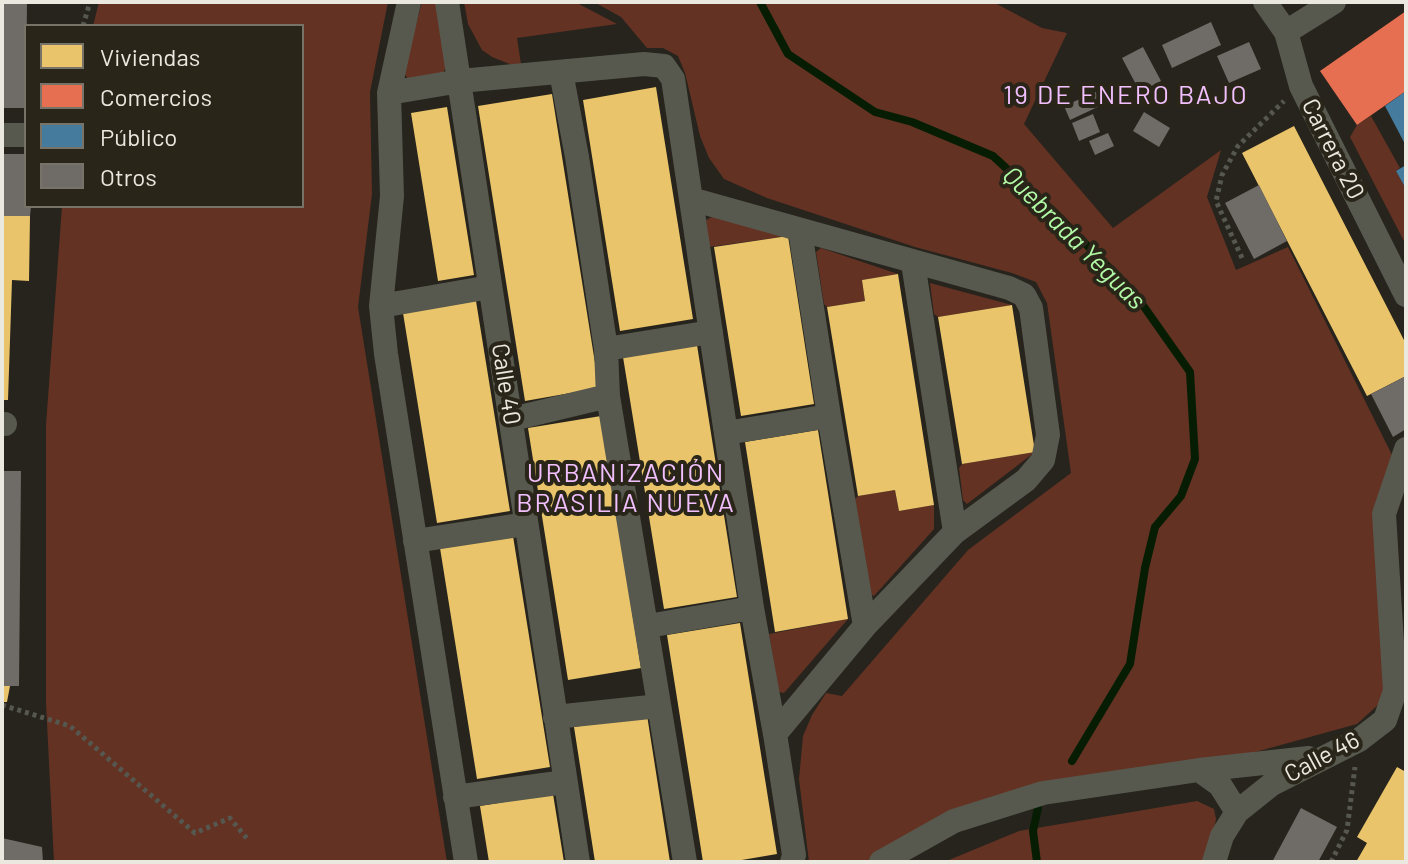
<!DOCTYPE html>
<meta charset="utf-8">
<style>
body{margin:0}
#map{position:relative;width:1408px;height:864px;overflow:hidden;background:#26241d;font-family:Barlow,sans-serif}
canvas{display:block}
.frame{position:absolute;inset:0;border:4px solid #ebe8e0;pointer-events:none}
.legend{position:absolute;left:24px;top:24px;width:280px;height:184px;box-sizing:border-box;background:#2a2519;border:2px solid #777369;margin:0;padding:10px 14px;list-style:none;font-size:24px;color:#ebe8e0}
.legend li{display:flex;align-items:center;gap:16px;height:40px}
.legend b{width:40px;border:2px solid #777369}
</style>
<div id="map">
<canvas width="1408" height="864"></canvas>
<div class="frame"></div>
<ul class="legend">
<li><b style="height:22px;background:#e9c46a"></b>Viviendas</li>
<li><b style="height:22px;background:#e76f51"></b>Comercios</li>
<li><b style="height:22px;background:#457b9d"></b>Público</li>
<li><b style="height:22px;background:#6f6b66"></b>Otros</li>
</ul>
</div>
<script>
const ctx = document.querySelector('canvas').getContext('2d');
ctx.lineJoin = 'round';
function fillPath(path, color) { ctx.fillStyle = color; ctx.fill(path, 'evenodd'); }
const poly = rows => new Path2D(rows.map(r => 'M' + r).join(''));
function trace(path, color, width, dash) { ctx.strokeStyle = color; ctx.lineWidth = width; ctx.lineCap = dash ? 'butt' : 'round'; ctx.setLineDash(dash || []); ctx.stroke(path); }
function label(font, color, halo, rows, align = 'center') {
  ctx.font = font + ' Barlow,sans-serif'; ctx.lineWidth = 8; ctx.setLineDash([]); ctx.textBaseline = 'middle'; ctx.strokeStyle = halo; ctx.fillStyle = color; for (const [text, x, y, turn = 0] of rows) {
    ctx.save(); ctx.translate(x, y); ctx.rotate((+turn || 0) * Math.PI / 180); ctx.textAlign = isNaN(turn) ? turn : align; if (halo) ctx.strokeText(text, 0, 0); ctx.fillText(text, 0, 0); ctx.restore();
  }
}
const green = poly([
 [99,2,388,2,370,92,372,194,358,307,447,862,54,862,46,703,46,425,62,206,302,206,302,26,93,26],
 [422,2,436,2,446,67,442,75,408,79,403,72],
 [464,2,575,2,617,24,517,38,521,64,512,65,492,57,482,50,468,24],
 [594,2,993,2,1042,28,1067,33,1024,124,1113,228,1221,150,1207,197,1236,270,1288,247,1396,463,1384,688,1379,704,1357,724,1212,764,1001,796,872,862,809,862,799,779,803,736,812,715,826,693,842,696,968,550,1071,473,1047,303,1036,282,1012,273,915,247,767,198,724,179,709,158,700,136,685,73,678,56,663,48,647,48,621,17],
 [1371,116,1400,168,1396,171,1406,189,1406,245,1350,137,1357,125],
 [716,215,788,236,709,247,706,220],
 [821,248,898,274,862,280,865,301,827,307,824,304,816,252],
 [930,283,1012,305,938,317,934,314],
 [1035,452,967,504,963,500,959,468,962,464],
 [895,490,899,511,934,505,934,529,874,596,870,594,855,499,858,496],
 [848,619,784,693,779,692,769,634],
 [1197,801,1214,809,1216,819,1213,836,1202,862,944,862,1019,831]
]);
const homes = poly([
 [656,87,693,319,620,331,583,100],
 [552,94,599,388,525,401,478,106],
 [447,107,474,275,438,281,411,113],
 [1294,126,1406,344,1406,376,1367,396,1242,153],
 [2,216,30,216,29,281,12,280,8,400,2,400],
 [788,236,814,404,741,416,714,247],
 [898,274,934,505,899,511,895,490,858,496,827,307,865,301,862,280],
 [476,301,510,511,437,523,403,313],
 [1012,305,1035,452,962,464,938,317],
 [697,345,737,597,664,609,623,357],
 [601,416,641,668,568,680,528,428],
 [818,430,848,619,775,632,745,442],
 [513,536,550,767,477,779,440,548],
 [740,623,777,854,730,862,703,862,667,635],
 [2,686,10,686,7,702,2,702],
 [647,715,670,862,595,862,574,727],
 [1397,767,1406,772,1406,862,1356,862,1367,843,1357,837],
 [553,794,564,862,489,862,480,806]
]);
const shops = poly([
 [1406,11,1406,91,1357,125,1320,71]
]);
const public = poly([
 [1406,91,1406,146,1385,106],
 [1406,165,1406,189,1396,171]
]);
const stream = poly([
 [760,2,788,54,875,112,912,122,993,156,1057,215,1135,294,1190,372,1195,459,1181,496,1155,527,1145,568,1130,664,1072,761],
 [1037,862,1033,831,1038,808]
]);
const building = poly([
 [2,2,27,2,26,108,2,108],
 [1211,22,1221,45,1172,68,1162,45],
 [1249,42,1261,69,1229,83,1217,56],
 [1143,47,1161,81,1140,92,1122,58],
 [1096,92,1102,105,1070,120,1064,106],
 [1144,112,1170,128,1159,147,1133,131],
 [1093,114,1100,132,1079,141,1072,123],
 [1108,133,1114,146,1095,155,1089,141],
 [2,154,26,154,26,206,31,206,30,216,2,216],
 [1259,185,1287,241,1254,259,1225,203],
 [1406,376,1406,429,1393,437,1371,394],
 [2,471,21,471,19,686,2,686],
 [1301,808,1337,827,1318,862,1272,862],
 [2,838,42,847,43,862,2,862]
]);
const path = poly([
 [83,26,90,2],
 [1242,258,1216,201,1222,175,1238,146,1284,101],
 [2,705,70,726,195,833,230,818,249,841],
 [1331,862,1347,830,1355,767]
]);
const minor = poly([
 [409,2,389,93,392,196,381,306,386,354,466,862],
 [447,2,578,862],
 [1265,2,1286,32,1301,86,1406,295],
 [1286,32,1334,2],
 [561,72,577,157,606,349,608,396,685,862],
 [389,93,460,81,644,64,664,66,673,79,752,608,775,734,794,855,792,862],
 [2,135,26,135],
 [691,199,1009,288,1024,295,1031,308,1048,435,1043,460,1026,480,955,532,865,626,775,734],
 [800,231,829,416,865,626],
 [913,263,955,532],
 [381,306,490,287],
 [606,349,711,332],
 [512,419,608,396],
 [2,424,5,424],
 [726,433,829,416],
 [415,541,526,524],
 [648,626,752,608],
 [555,717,659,706],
 [1199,770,1220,785,1237,812],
 [455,797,565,782],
 [881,862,954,821,1043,793,1199,770,1309,758],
 [1214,862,1222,836,1237,812,1272,784,1359,740,1385,720,1395,691,1384,514,1406,449]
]);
const streetNames = [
 ["Carrera 20",1333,149,63],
 ["Calle 40",506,384,81],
 ["Calle 46",1322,757,-28]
];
const neighbourhoodNames = [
 ["19 DE ENERO BAJO",1126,95],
 ["URBANIZACIÓN",626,473],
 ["BRASILIA NUEVA",626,503]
];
const waterNames = [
 ["Quebrada Yeguas",1074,238,45]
];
fillPath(green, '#633223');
fillPath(homes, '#e9c46a');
fillPath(shops, '#e76f51');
fillPath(public, '#457b9d');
trace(stream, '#061d04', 8);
fillPath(building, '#6f6b66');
trace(path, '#56574e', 5, [4, 4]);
trace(minor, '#57594e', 24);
label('24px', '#ebe8e0', '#2a2519', streetNames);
ctx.letterSpacing = '2px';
label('26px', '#f2c0fe', '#2a2519', neighbourhoodNames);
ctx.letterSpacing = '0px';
label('italic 26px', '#b2fba6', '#2a2519', waterNames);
</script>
